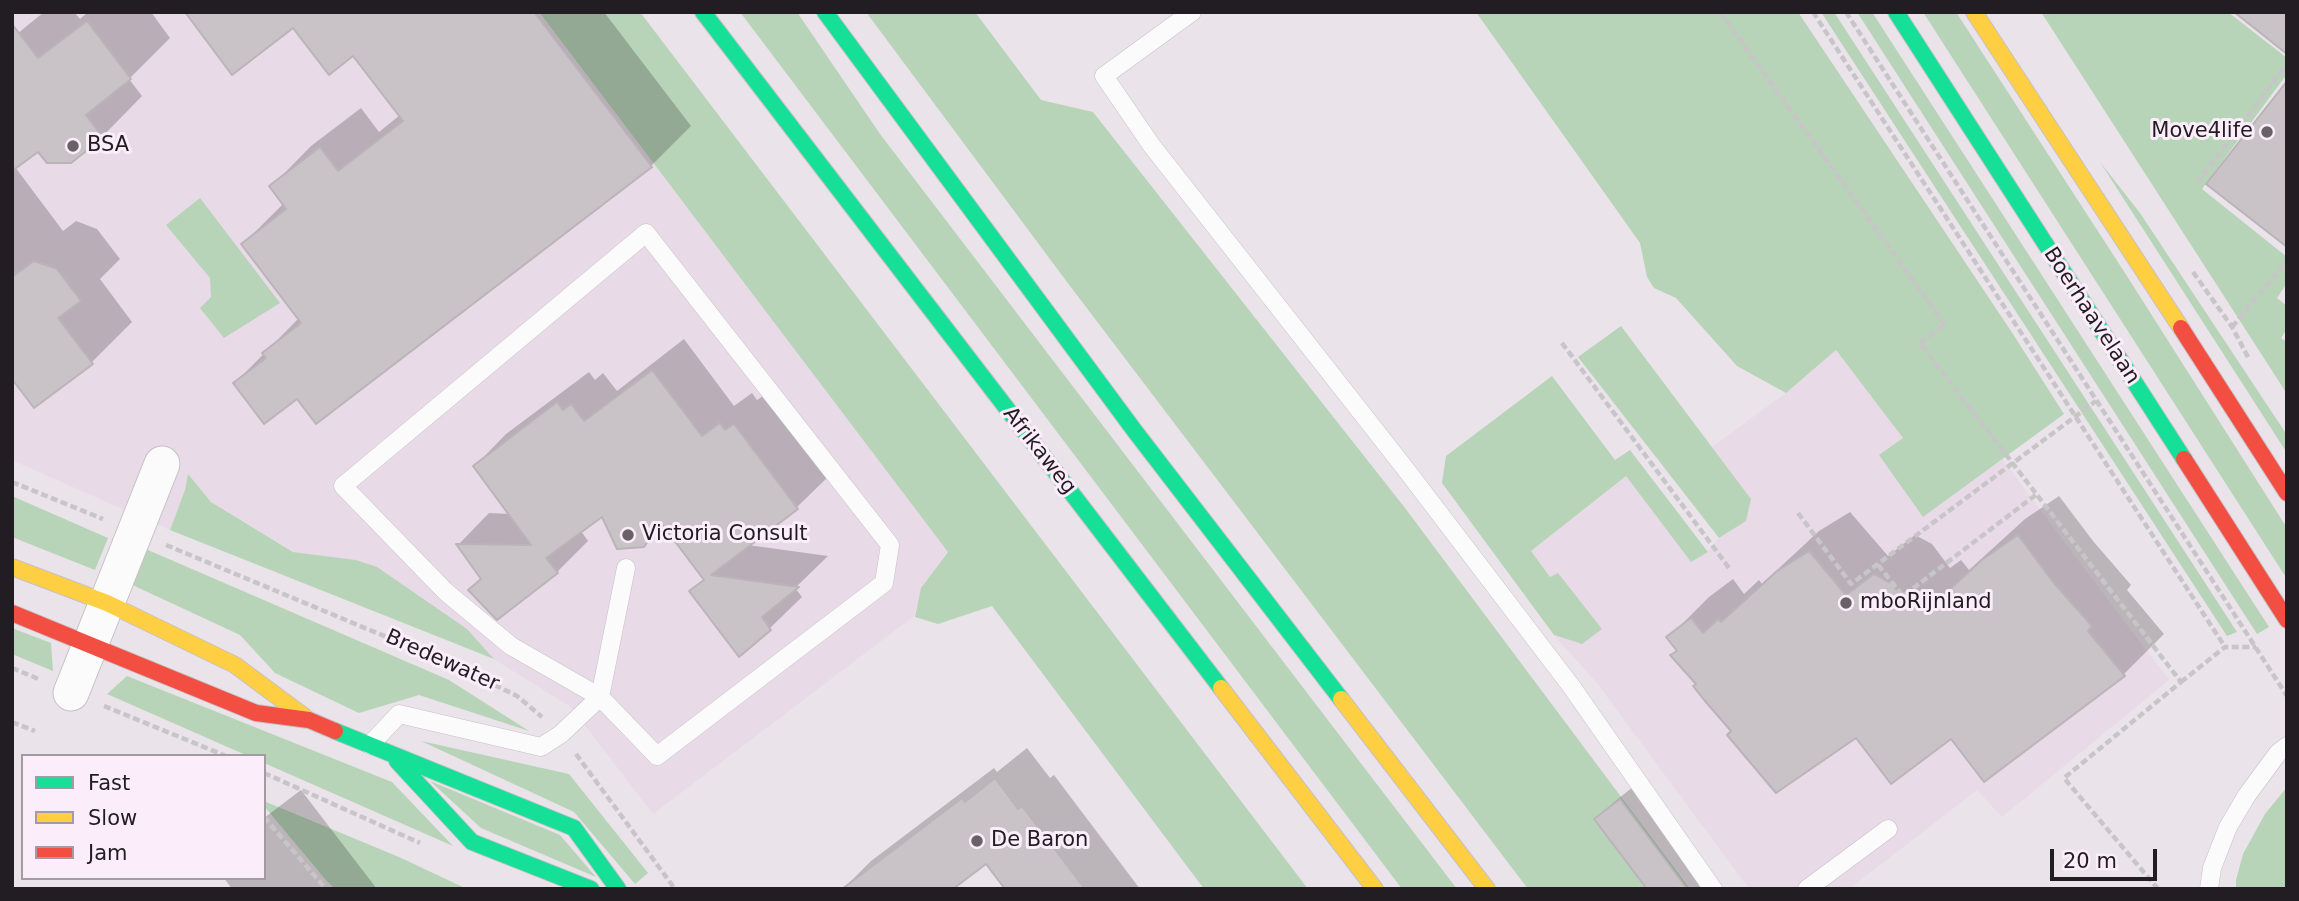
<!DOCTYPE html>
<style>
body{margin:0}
#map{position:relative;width:2299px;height:901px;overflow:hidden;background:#eae3e9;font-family:"DejaVu Sans",sans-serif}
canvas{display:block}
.frame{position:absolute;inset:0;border:14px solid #221d22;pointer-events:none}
.legend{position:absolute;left:21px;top:754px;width:245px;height:126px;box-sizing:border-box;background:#fbedfa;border:2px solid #a49aa4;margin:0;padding:9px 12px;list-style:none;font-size:21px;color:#221d22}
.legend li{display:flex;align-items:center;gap:14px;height:35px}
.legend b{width:35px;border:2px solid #a49aa4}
.scale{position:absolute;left:2050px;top:849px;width:107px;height:32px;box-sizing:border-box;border:4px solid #221d22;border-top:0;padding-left:9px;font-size:21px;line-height:24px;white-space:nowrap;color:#221d22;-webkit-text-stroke:5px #fbedfa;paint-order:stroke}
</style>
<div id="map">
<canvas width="2299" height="901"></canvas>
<div class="frame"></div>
<ul class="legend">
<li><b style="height:9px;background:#16e098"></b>Fast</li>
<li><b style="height:9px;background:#ffcf43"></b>Slow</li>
<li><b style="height:9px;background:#f24e42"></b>Jam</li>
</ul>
<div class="scale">20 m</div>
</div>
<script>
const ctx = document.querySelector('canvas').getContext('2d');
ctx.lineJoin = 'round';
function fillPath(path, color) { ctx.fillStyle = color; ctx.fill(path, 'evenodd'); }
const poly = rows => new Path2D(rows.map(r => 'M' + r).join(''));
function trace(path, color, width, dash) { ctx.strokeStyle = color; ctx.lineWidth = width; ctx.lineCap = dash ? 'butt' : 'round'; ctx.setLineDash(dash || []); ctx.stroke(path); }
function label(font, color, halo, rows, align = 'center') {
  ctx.font = font + ' "DejaVu Sans",sans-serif'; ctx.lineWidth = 6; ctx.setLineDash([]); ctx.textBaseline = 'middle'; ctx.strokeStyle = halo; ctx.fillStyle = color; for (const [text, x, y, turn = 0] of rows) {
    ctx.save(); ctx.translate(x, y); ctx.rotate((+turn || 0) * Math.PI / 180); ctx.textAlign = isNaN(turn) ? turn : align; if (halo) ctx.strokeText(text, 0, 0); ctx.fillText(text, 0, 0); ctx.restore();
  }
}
const built = poly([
 [12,12,538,12,948,550,923,586,914,616,653,814,571,707,494,659,467,629,356,560,294,552,211,502,188,474,185,490,170,530,12,460],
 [1836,350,1904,438,1923,517,2002,459,2169,680,2002,817,1977,790,1849,889,1749,889,1597,683,1554,635,1582,644,1558,573,1550,577,1531,551,1626,475,1691,562,1707,552,1719,538,1746,521,1751,499,1712,447,1786,393]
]);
const green = poly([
 [539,12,640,12,1308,889,1204,889,992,606,938,624,915,617,921,588,948,552],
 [740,12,797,12,880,134,1457,889,1402,889],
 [866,12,975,12,1041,100,1093,112,1405,508,1690,889,1528,889,1067,282],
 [1476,12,1798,12,2013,334,2064,414,1923,517,1879,455,1903,438,1836,350,1786,393,1737,366,1676,298,1654,288,1647,277,1640,243],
 [1821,12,1834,12,2237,632,2227,636],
 [1857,12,1872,12,2269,627,2257,634],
 [1923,12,1956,12,2125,273,2287,528,2287,579],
 [2041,12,2228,12,2287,58,2287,74,2202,189,2287,257,2287,283,2277,298,2287,306,2287,329,2281,338,2287,342,2287,394],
 [2100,162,2140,213,2287,435,2287,453],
 [200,198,280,303,224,338,200,308,211,297,210,278,166,225],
 [1621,326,1751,499,1746,521,1719,538,1578,357],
 [1552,376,1615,460,1630,450,1708,552,1691,562,1626,476,1531,551,1550,577,1558,573,1602,629,1582,644,1554,635,1442,483,1446,456],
 [188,474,211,502,293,552,356,560,377,567,467,629,494,659,170,530,185,490],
 [12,496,108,538,95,570,12,537],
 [141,547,449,680,529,731,419,695,359,713,275,673,240,635,126,582],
 [12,628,51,643,53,671,12,654],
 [127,676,392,782,453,846,264,763,264,756,248,756,107,694],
 [421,741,569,774,648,873,635,884,574,812],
 [430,781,560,835,596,877,481,828],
 [2287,787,2287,889,2236,889,2236,880,2243,854,2265,814],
 [264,801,399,857,467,889,335,889,325,879,264,806]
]);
const shadow = poly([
 [44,12,74,12,80,19,88,12,151,12,170,38,129,79,142,96,102,137,70,161,38,149,15,167,63,231,76,221,97,229,120,259,100,279,132,322,92,362,35,406,12,377,12,38],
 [200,12,604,12,691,126,651,166,297,396,235,383,299,318,243,244,284,203,271,187,311,146,361,108,379,132,400,115,354,54,294,25],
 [684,339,734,406,752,393,757,400,766,394,829,476,797,507,748,545,828,556,795,588,802,597,770,628,740,654,691,591,705,578,664,524,643,545,602,515,581,531,588,541,557,572,458,545,489,513,510,514,475,466,506,434,589,372,595,380,603,373,617,391],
 [2059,496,2093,541,2131,585,2127,590,2164,634,2124,674,1984,780,1951,736,1856,736,1734,730,1698,684,1672,655,1678,649,1669,637,1709,597,1733,579,1744,594,1759,580,1762,584,1819,531,1850,512,1888,556,1915,535,1932,544,1950,568,1961,560,1969,570,2025,519],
 [1027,748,1050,778,1054,775,1140,889,1007,889,986,861,843,889,871,861,994,768,997,772],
 [1638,783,1718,889,1649,889,1596,819,1614,802],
 [301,790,377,889,232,889,224,878,264,878,264,818]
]);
const building = poly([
 [185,12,534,12,652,167,316,424,297,399,264,424,233,383,266,358,262,353,301,323,241,244,286,209,269,186,320,147,338,171,403,121,353,56,329,75,293,28,232,75,185,12],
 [2234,12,2287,12,2287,54,2234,12],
 [87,21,131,79,86,115,103,138,71,163,47,163,38,152,12,171,12,24,38,58,87,21],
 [2287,81,2287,247,2206,184,2287,81],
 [34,261,57,269,81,301,58,318,93,364,34,408,12,379,12,277,34,261],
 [652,370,702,436,720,423,725,430,734,424,798,509,711,575,799,587,762,617,771,630,739,657,689,591,704,580,661,523,644,547,617,549,602,517,546,558,558,573,497,620,468,590,481,579,456,544,531,545,473,466,557,402,563,410,571,404,584,421,652,370],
 [2018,535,2053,582,2092,626,2088,631,2125,676,1984,782,1951,739,1891,784,1856,738,1776,793,1727,735,1731,731,1705,701,1693,686,1696,684,1670,655,1677,651,1666,637,1691,618,1703,633,1718,619,1721,622,1777,571,1809,551,1846,595,1874,574,1892,584,1909,607,1920,599,1928,609,1983,559,2018,535],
 [995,778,1018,809,1022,806,1085,889,1005,889,986,864,953,889,842,889,962,798,965,802,995,778],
 [1620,799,1687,889,1647,889,1594,819,1620,799]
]);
const path = poly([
 [1720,12,1945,325,1920,343,2181,682,2064,778,2158,889],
 [1813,12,2225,647],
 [1846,12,2287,696],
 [2197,183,2284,68,2287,70],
 [2193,272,2232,327,2249,359],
 [2232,327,2287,261],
 [1562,343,1729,568],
 [12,482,103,519],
 [1798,513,1851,584,2096,401],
 [166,545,456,666,517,696,542,717],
 [1878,565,1903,596,2037,494],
 [12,668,41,680],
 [2181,682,2225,647,2256,647],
 [104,706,226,756],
 [12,722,35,731],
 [576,754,675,889],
 [264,773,420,843],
 [264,817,326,889]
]);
const lane = poly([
 [1192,12,1104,76,1152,146,1404,467,1571,686,1713,889],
 [646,233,890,545,884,583,657,756,600,697,511,646,446,592,343,486,646,233],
 [370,745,399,714,541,747,561,734,600,697,626,568],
 [1807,889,1888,829],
 [2209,889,2212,868,2228,827,2247,795,2278,753,2287,746]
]);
const street = poly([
 [71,693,162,464]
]);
const fast = poly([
 [703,12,1221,688],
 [825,12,1134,430,1341,699],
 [1896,12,2184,459],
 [335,731,574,828,618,889],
 [397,761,472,842,591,889]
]);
const slow = poly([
 [1974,12,2181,328],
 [12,567,107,603,235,665,305,717],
 [1221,688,1375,889],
 [1341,699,1487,889]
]);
const jam = poly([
 [2181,328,2287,493],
 [2184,459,2287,620],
 [12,613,256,713,309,720,335,731]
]);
const markers = [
 [2267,132,7,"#686268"],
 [73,146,7,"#686268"],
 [628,535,7,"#686268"],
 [1846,603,7,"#686268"],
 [977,841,7,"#686268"]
];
const poiNames = [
 ["Move4life",2253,132,"right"],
 ["BSA",87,146],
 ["Victoria Consult",642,535],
 ["mboRijnland",1860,603],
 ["De Baron",991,841]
];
const streetNames = [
 ["Boerhaavelaan",2091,316,57],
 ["Afrikaweg",1039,451,52],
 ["Bredewater",442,661,24]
];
fillPath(built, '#e8dae7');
fillPath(green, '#b8d4b8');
fillPath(shadow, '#0003');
fillPath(building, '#c9c3c7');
trace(building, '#bab4b8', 2);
trace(lane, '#c6c1c6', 19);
trace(street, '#c6c1c6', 37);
trace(fast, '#c6c1c6', 18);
trace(slow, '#c6c1c6', 18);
trace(jam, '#c6c1c6', 18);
trace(path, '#c8c5c8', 4.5, [7, 3.5]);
trace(lane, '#fcfbfc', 18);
trace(street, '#fcfbfc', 35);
trace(fast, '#16e098', 16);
trace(slow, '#ffcf43', 16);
trace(jam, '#f24e42', 16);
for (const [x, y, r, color] of markers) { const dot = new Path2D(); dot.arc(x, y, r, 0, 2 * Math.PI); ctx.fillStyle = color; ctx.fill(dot); trace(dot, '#fbedfa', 2.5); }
label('21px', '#221d22', '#fbedfa', poiNames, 'left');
label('21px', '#221d22', '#fbedfa', streetNames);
</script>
